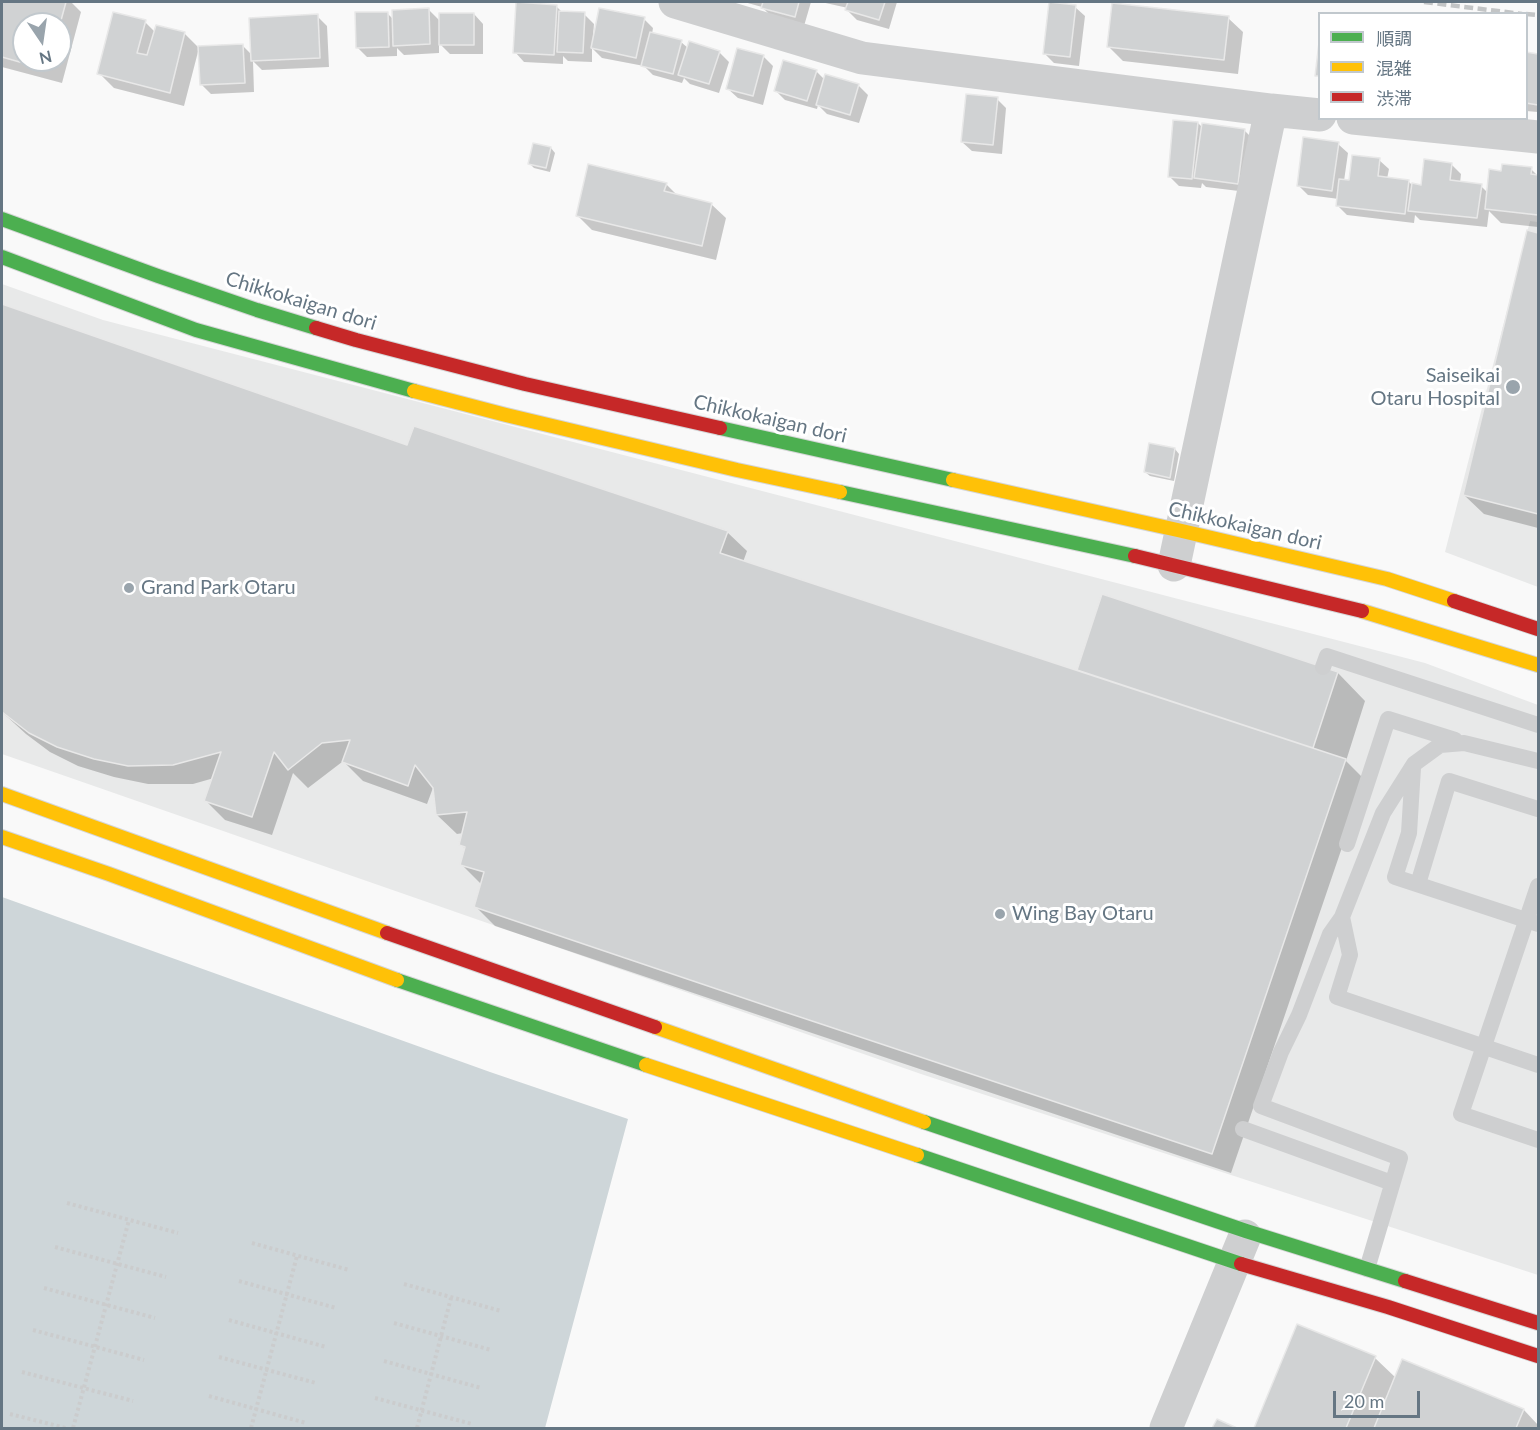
<!DOCTYPE html>
<meta charset="utf-8">
<style>
body{margin:0}
#map{position:relative;width:1540px;height:1430px;overflow:hidden;background:#f9f9f9;font-family:Lato,"Noto Sans JP",sans-serif}
canvas{display:block}
.frame{position:absolute;inset:0;border:3px solid #657683;pointer-events:none}
.legend{position:absolute;left:1318px;top:12px;width:210px;height:108px;box-sizing:border-box;background:#fff;border:2px solid #c1c8cd;margin:0;padding:8px 10px;list-style:none;font-size:18px;color:#657683}
.legend li{display:flex;align-items:center;gap:12px;height:30px}
.legend b{width:30px;border:2px solid #c1c8cd}
.north{position:absolute;left:12px;top:12px;width:60px;height:60px;box-sizing:border-box;background:#fff;border:2px solid #c1c8cd;border-radius:50%;rotate:167deg;font-size:16px;font-weight:700;line-height:24px;text-align:center;color:#657683}
.north::after{content:'';display:block;margin:auto;width:21px;height:27px;background:#99a4ac;clip-path:polygon(50% 0,100% 100%,50% 72%,0 100%)}
.scale{position:absolute;left:1333px;top:1391px;width:87px;height:27px;box-sizing:border-box;border:3px solid #657683;border-top:0;padding-left:8px;font-size:18px;line-height:21px;white-space:nowrap;color:#657683;-webkit-text-stroke:4px #fff;paint-order:stroke}
</style>
<div id="map">
<canvas width="1540" height="1430"></canvas>
<div class="frame"></div>
<ul class="legend">
<li><b style="height:8px;background:#4caf50"></b>順調</li>
<li><b style="height:8px;background:#ffc107"></b>混雑</li>
<li><b style="height:8px;background:#c62828"></b>渋滞</li>
</ul>
<div class="north">N</div>
<div class="scale">20 m</div>
</div>
<script>
const ctx = document.querySelector('canvas').getContext('2d');
ctx.lineJoin = 'round';
function fillPath(path, color) { ctx.fillStyle = color; ctx.fill(path, 'evenodd'); }
const poly = rows => new Path2D(rows.map(r => 'M' + r).join(''));
function trace(path, color, width, dash) { ctx.strokeStyle = color; ctx.lineWidth = width; ctx.lineCap = dash ? 'butt' : 'round'; ctx.setLineDash(dash || []); ctx.stroke(path); }
function label(font, color, halo, rows, align = 'center') {
  ctx.font = font + ' Lato,sans-serif'; ctx.lineWidth = 6; ctx.setLineDash([]); ctx.textBaseline = 'middle'; ctx.strokeStyle = halo; ctx.fillStyle = color; for (const [text, x, y, turn = 0] of rows) {
    ctx.save(); ctx.translate(x, y); ctx.rotate((+turn || 0) * Math.PI / 180); ctx.textAlign = isNaN(turn) ? turn : align; if (halo) ctx.strokeText(text, 0, 0); ctx.fillText(text, 0, 0); ctx.restore();
  }
}
const built = poly([
 [1530,221,1538,222,1538,587,1445,552],
 [2,284,103,320,1425,663,1538,705,1538,1275,921,1074,2,754]
]);
const water = poly([
 [2,897,490,1072,628,1119,545,1428,2,1428]
]);
const shadow = poly([
 [2,2,71,2,81,12,62,83,2,67],
 [24,24,60,24,60,60,24,60],
 [744,2,811,2,804,26,772,17,762,7],
 [821,2,897,2,889,29,857,20,847,10,848,8],
 [556,6,563,13,584,14,594,24,593,36,644,19,653,28,652,34,681,42,688,48,719,52,729,62,719,93,690,84,684,78,682,83,653,75,644,66,602,58,592,48,592,62,568,61,563,56,563,64,524,62,515,52],
 [1075,7,1085,16,1079,66,1054,63,1045,54],
 [429,10,440,21,474,14,483,24,483,54,450,54,439,43,439,53,404,55,397,48,397,56,367,57,357,47,387,13,394,20],
 [317,16,327,26,329,67,262,70,253,61,254,92,211,94,201,84,199,48,184,106,114,88,99,73,145,22,155,32,185,34,198,47,243,46,252,55],
 [1228,18,1243,32,1238,74,1123,61,1109,47],
 [1526,54,1538,56,1538,112,1526,111],
 [763,56,773,66,763,105,738,98,728,89],
 [816,71,825,80,858,85,868,95,859,123,827,114,818,105,817,109,785,100,775,90],
 [997,99,1006,108,1002,154,972,151,962,142],
 [1198,123,1203,128,1244,130,1254,140,1247,192,1206,187,1202,183,1201,188,1179,186,1169,176],
 [1338,144,1348,153,1344,181,1350,182,1379,160,1389,169,1387,179,1408,181,1412,185,1422,186,1451,164,1461,174,1460,183,1481,186,1488,193,1503,173,1531,169,1538,176,1538,227,1501,223,1489,211,1487,227,1420,220,1415,215,1414,223,1347,215,1338,206,1339,199,1308,195,1298,185],
 [534,145,551,148,555,153,550,172,534,168,530,164],
 [666,184,678,196,711,204,726,218,716,260,592,230,577,215],
 [1528,232,1538,235,1538,528,1484,514,1464,495],
 [2,305,408,447,727,532,747,551,743,562,1083,674,1078,670,1103,596,1338,673,1365,701,1346,761,1365,780,1231,1173,800,1029,495,926,476,907,482,885,462,865,466,850,461,844,463,833,457,834,437,815,434,785,427,804,363,781,344,762,342,762,308,788,293,773,272,835,225,820,206,801,214,778,193,784,148,784,114,777,78,766,50,752,26,734,2,712],
 [1175,449,1179,454,1174,481,1150,476,1145,472],
 [1298,1326,1375,1358,1396,1378,1524,1410,1538,1425,1538,1428,1255,1428]
]);
const building = poly([
 [2,2,66,2,60,24,24,24,24,60,50,60,48,70,2,57,2,2],
 [516,2,557,5,554,55,513,53,516,2],
 [763,2,799,2,795,17,761,8,763,2],
 [848,2,885,2,879,20,845,10,848,2],
 [1049,2,1076,5,1070,57,1043,54,1049,2],
 [1112,3,1229,16,1224,60,1107,47,1112,3],
 [429,8,430,44,393,46,392,10,429,8],
 [599,8,645,17,636,58,591,48,599,8],
 [559,11,585,12,583,53,557,52,559,11],
 [113,12,146,20,137,53,147,55,156,25,185,32,170,93,97,74,113,12],
 [355,12,388,12,389,47,356,48,355,12],
 [439,13,474,13,474,45,439,45,439,13],
 [318,14,320,58,251,61,249,18,318,14],
 [650,32,682,40,673,74,641,66,650,32],
 [1320,34,1320,76,1315,76,1320,34],
 [689,41,720,51,709,84,678,75,689,41],
 [243,44,245,83,200,85,198,46,243,44],
 [737,48,764,55,753,96,726,89,737,48],
 [1526,52,1538,54,1538,105,1526,103,1526,52],
 [783,60,817,70,807,101,774,91,783,60],
 [825,74,859,84,850,115,816,105,825,74],
 [966,94,998,97,993,145,961,142,966,94],
 [1173,120,1198,122,1192,179,1168,177,1173,120],
 [1202,123,1245,129,1238,184,1194,178,1202,123],
 [1303,137,1339,142,1332,191,1297,186,1303,137],
 [533,143,551,147,546,168,528,164,533,143],
 [1352,155,1380,158,1378,176,1409,180,1405,214,1336,206,1339,179,1349,180,1352,155],
 [1424,159,1452,163,1450,180,1482,184,1477,218,1408,211,1412,183,1421,185,1424,159],
 [588,164,667,183,664,191,712,203,702,246,576,216,588,164],
 [1502,164,1532,167,1531,174,1538,175,1538,215,1485,209,1489,169,1501,171,1502,164],
 [1527,230,1538,233,1538,514,1463,495,1527,230],
 [2,304,407,445,414,426,728,531,720,553,1346,759,1212,1154,779,1010,474,907,484,872,460,865,465,847,459,845,467,812,436,815,433,788,415,765,408,786,342,762,350,740,322,743,288,770,274,752,252,817,204,801,221,752,173,765,128,766,94,759,57,747,29,733,2,712,2,304],
 [1149,443,1175,448,1170,478,1144,472,1149,443],
 [1102,594,1338,672,1313,748,1077,670,1102,594],
 [1297,1324,1376,1356,1346,1428,1254,1428,1297,1324],
 [1402,1359,1524,1409,1516,1428,1374,1428,1402,1359],
 [1217,1419,1237,1428,1212,1428,1217,1419]
]);
const path = poly([
 [67,1203,178,1233],
 [252,1243,349,1270],
 [55,1247,166,1277],
 [239,1281,336,1308],
 [404,1284,501,1311],
 [44,1288,155,1318],
 [229,1320,326,1347],
 [394,1323,491,1350],
 [33,1330,144,1360],
 [219,1357,316,1383],
 [384,1361,481,1388],
 [22,1372,133,1401],
 [209,1396,306,1423],
 [375,1398,472,1424],
 [10,1414,66,1428],
 [73,1428,129,1220],
 [251,1428,297,1256],
 [417,1428,451,1298]
]);
const lane = poly([
 [1323,667,1327,656,1538,725],
 [1413,768,1409,833,1395,877,1538,924],
 [1347,844,1388,719,1455,740],
 [1418,884,1449,781,1538,809],
 [1538,886,1461,1114,1538,1140],
 [1342,917,1350,955,1337,997,1538,1065],
 [1243,1129,1392,1183],
 [1367,1269,1400,1158,1261,1106,1281,1052,1299,1015,1330,934,1342,917,1383,813,1414,764,1440,745,1464,743,1538,761]
]);
const street = poly([
 [675,2,862,58,1271,110,1320,115],
 [1353,118,1538,137],
 [1174,565,1271,110],
 [1166,1428,1245,1236]
]);
const fast = poly([
 [2,219,158,276,257,310,316,328],
 [2,257,196,330,414,391],
 [720,428,953,480],
 [840,492,1135,556],
 [397,980,646,1065],
 [924,1122,1246,1231,1405,1281],
 [917,1155,1241,1264]
]);
const slow = poly([
 [414,391,506,415,737,470,840,492],
 [953,480,1182,531,1387,579,1454,601],
 [1362,611,1538,665],
 [2,794,387,933],
 [2,837,109,874,397,980],
 [655,1027,924,1122],
 [646,1065,917,1155]
]);
const jam = poly([
 [316,328,356,340,525,384,720,428],
 [1135,556,1362,611],
 [1454,601,1538,629],
 [387,933,655,1027],
 [1241,1264,1388,1307,1538,1356],
 [1405,1281,1538,1323]
]);
const rail = poly([
 [1424,2,1522,14],
 [1526,14,1538,15]
]);
const markers = [
 [1513,387,8,"#99a4ac"],
 [129,588,6,"#99a4ac"],
 [1000,914,6,"#99a4ac"]
];
const streetNames = [
 ["Chikkokaigan dori",301,301,17],
 ["Chikkokaigan dori",770,419,13],
 ["Chikkokaigan dori",1245,526,13]
];
const poiNames = [
 ["Saiseikai",1500,376,"right"],
 ["Otaru Hospital",1500,399,"right"],
 ["Grand Park Otaru",141,588],
 ["Wing Bay Otaru",1012,914]
];
fillPath(built, '#e8e9e9');
fillPath(water, '#ced6d9');
fillPath(shadow, '#0003');
fillPath(building, '#d0d2d3');
trace(building, '#e8e8e8', 1.5);
trace(fast, '#d5d6d7', 16);
trace(slow, '#d5d6d7', 16);
trace(jam, '#d5d6d7', 16);
trace(path, '#cbcccd', 4, [3, 3]);
trace(lane, '#cecfd0', 16);
trace(street, '#cecfd0', 33);
trace(fast, '#4caf50', 14);
trace(slow, '#ffc107', 14);
trace(jam, '#c62828', 14);
trace(rail, '#c3c5c6', 4.5, [9, 4.5]);
for (const [x, y, r, color] of markers) { const dot = new Path2D(); dot.arc(x, y, r, 0, 2 * Math.PI); ctx.fillStyle = color; ctx.fill(dot); trace(dot, '#fff', 2); }
label('20px', '#657683', '#fff', streetNames);
label('20px', '#657683', '#fff', poiNames, 'left');
</script>
